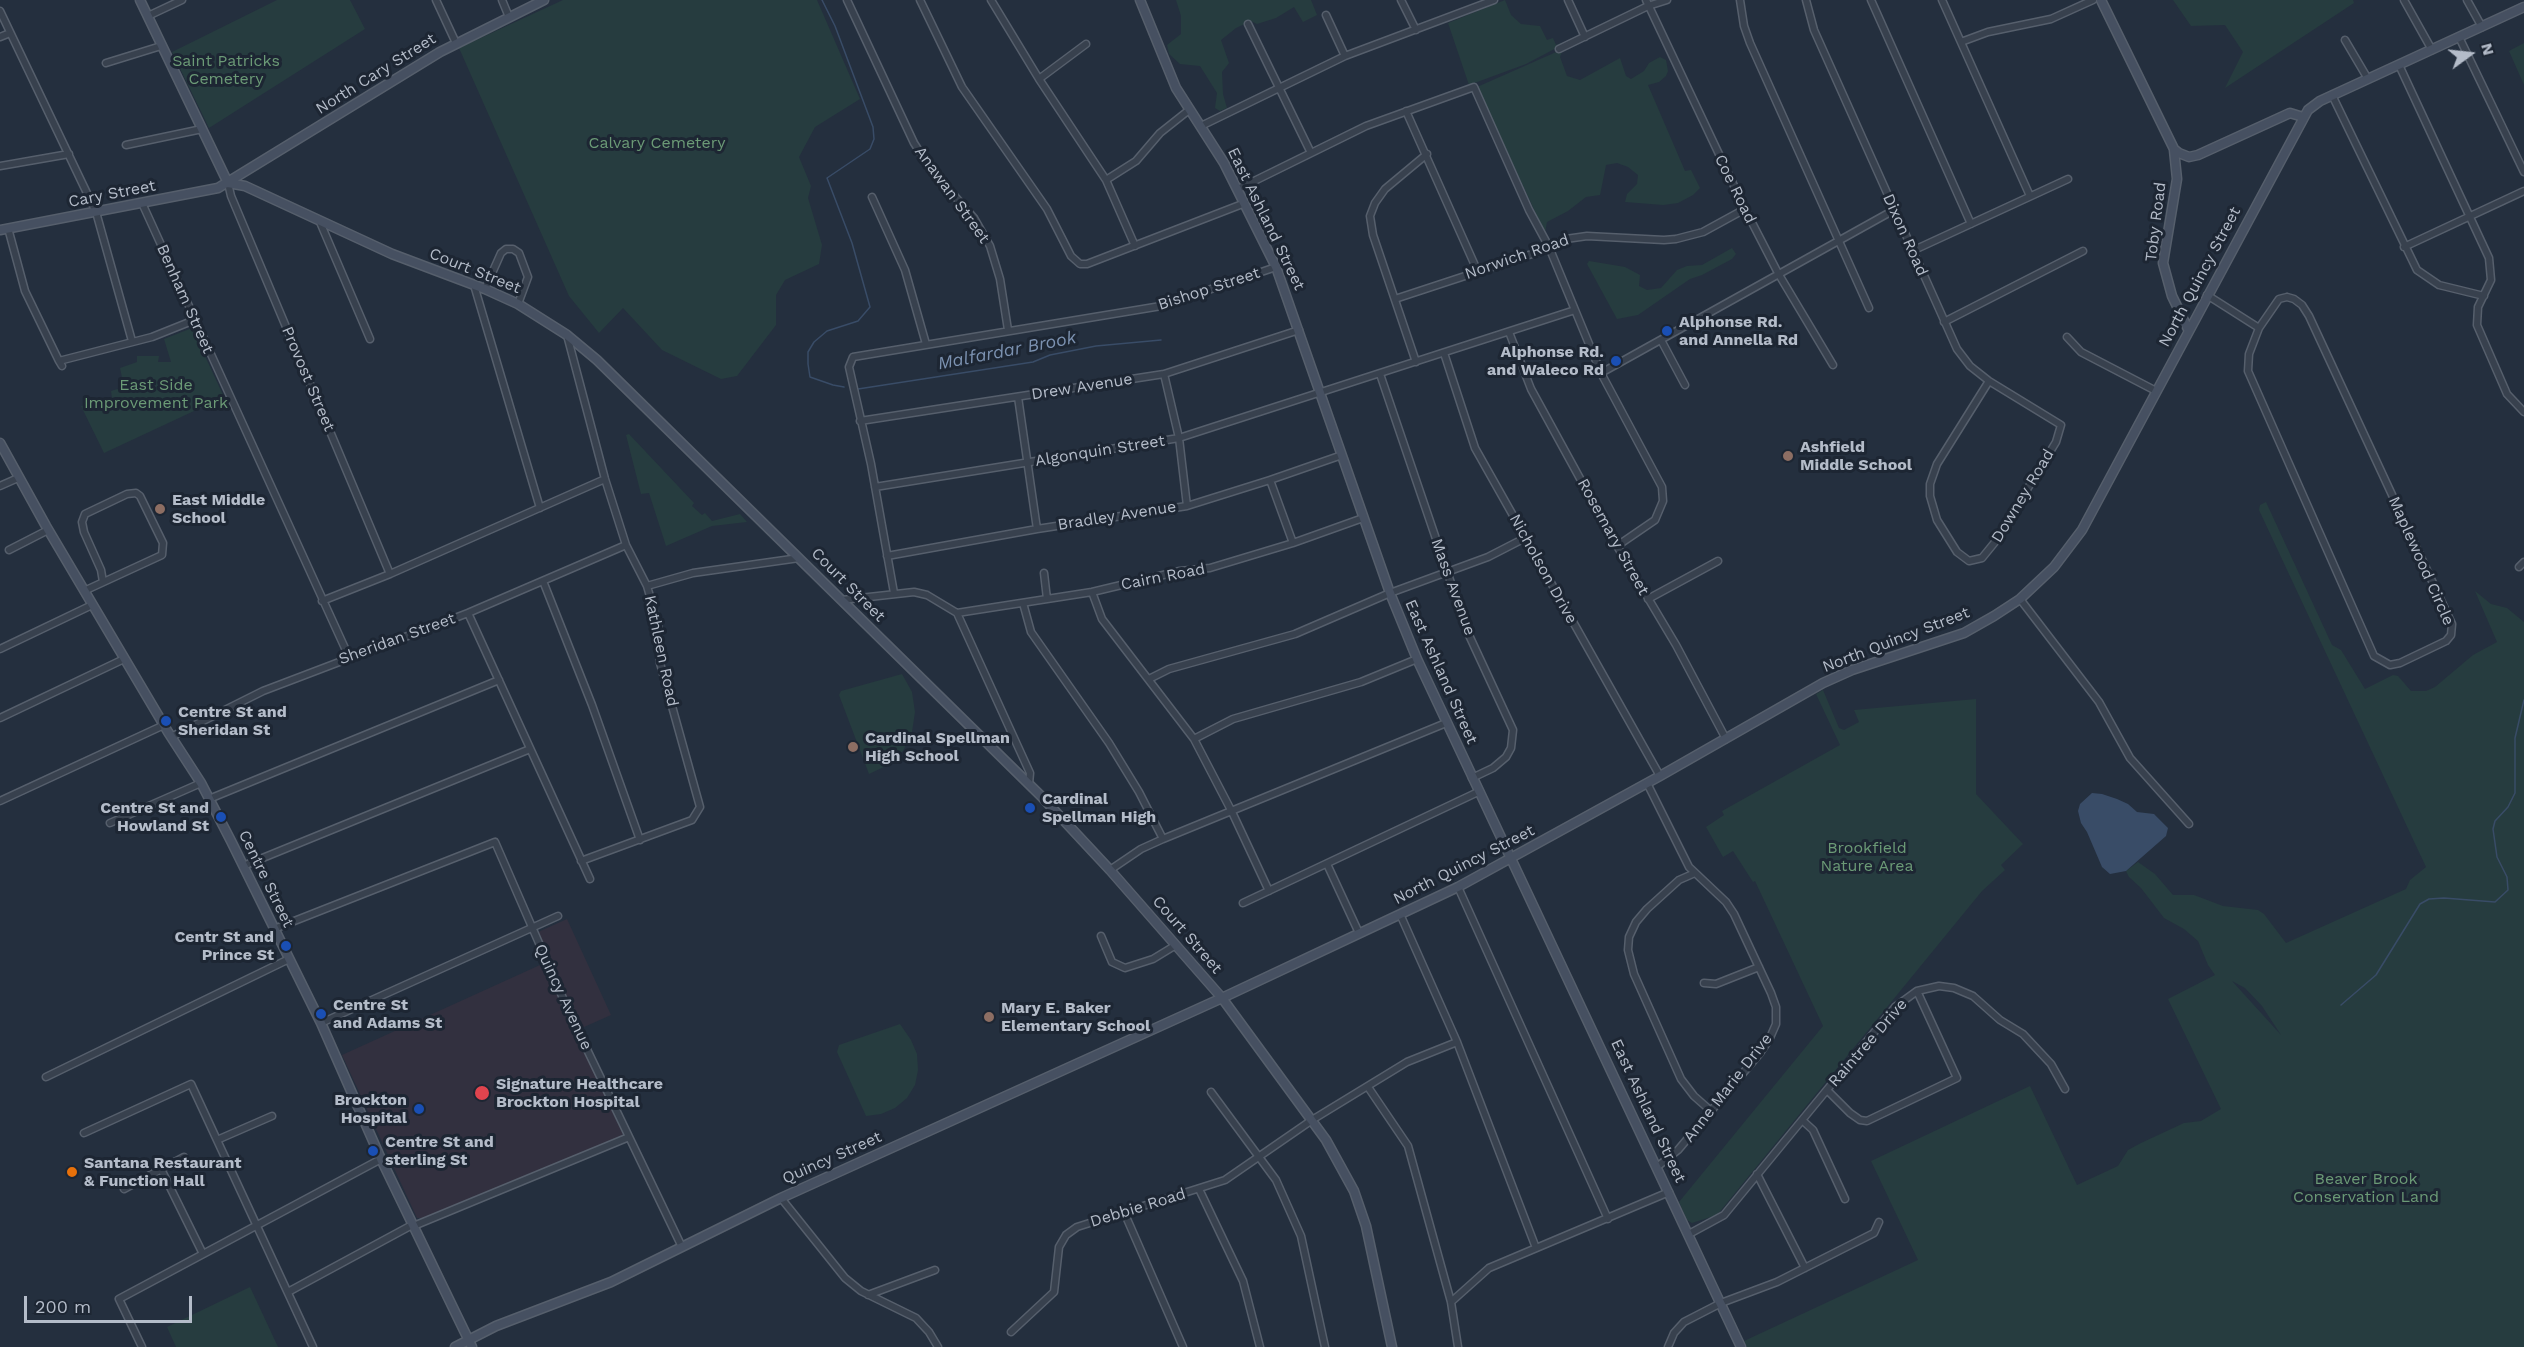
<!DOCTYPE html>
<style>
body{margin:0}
#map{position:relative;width:2524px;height:1347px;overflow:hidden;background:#242f3e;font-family:"Work Sans",sans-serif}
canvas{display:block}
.north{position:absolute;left:2440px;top:24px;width:60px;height:60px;-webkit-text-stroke:4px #1d2633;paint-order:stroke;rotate:75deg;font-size:16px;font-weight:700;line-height:24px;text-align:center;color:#b4bcc9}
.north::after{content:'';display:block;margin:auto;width:21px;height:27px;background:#b4bcc9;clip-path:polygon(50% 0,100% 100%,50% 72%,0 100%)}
.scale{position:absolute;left:24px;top:1296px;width:168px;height:27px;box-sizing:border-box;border:3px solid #b4bcc9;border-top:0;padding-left:8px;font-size:18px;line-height:21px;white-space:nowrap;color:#b4bcc9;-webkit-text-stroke:4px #1d2633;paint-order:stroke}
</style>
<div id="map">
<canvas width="2524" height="1347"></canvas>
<div class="north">N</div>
<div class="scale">200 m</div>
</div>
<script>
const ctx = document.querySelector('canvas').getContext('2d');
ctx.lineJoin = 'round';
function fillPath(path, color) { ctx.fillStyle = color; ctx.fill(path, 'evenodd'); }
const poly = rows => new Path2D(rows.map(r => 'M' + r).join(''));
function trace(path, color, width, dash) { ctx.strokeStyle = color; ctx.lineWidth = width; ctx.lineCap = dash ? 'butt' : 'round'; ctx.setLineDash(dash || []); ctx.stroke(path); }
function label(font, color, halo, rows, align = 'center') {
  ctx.font = font + ' "Work Sans",sans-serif'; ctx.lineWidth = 6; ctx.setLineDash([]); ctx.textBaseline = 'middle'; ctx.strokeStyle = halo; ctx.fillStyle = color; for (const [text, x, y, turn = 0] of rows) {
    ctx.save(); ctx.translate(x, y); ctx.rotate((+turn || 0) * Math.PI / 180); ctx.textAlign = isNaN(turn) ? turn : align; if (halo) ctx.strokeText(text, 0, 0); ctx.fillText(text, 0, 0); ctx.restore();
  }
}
const medical = poly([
 [567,919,611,1015,575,1031,623,1134,621,1137,423,1218,417,1218,342,1055,551,960,538,932]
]);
const green = poly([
 [277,0,350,0,365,29,209,128,172,52],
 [563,0,817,0,860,99,815,127,799,157,811,186,808,198,822,245,819,264,785,280,776,295,776,325,737,376,721,379,662,350,623,308,599,333,569,296,459,48],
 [1176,0,1311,0,1317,15,1303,22,1294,7,1276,18,1257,24,1251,21,1236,28,1221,40,1229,63,1222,72,1223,94,1227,108,1220,111,1215,108,1217,93,1200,66,1180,64,1169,54,1167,45,1181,34,1181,16],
 [1505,0,1511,15,1521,24,1540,26,1547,40,1553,38,1556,45,1561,43,1562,45,1526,64,1469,85,1448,23],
 [2173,0,2353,0,2354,3,2225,88,2243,52,2225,25,2191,26],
 [2524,43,2524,85,2509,51],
 [1563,49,1560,57,1567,76,1580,80,1620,58,1626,76,1631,79,1644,71,1649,63,1660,57,1666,60,1668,71,1666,76,1659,82,1648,85,1685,171,1691,170,1700,188,1693,195,1678,203,1663,205,1625,202,1627,194,1637,184,1638,175,1628,167,1617,163,1606,165,1600,195,1586,197,1568,211,1547,222,1545,233,1477,87],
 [1732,248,1736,254,1732,259,1702,275,1690,279,1638,315,1617,319,1587,264,1589,261,1625,267,1640,275,1639,286,1647,290,1661,288,1677,270,1687,266,1702,265],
 [192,328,224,397,104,453,81,406,112,398,111,391,124,387,120,368,137,362,137,356,159,356,158,362,171,362,164,339],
 [629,434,694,503,692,506,702,515,705,513,712,521,740,514,747,522,712,526,666,546,649,493,641,494,626,435],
 [2266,502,2332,645,2341,650,2365,689,2393,675,2398,676,2411,691,2426,691,2435,687,2473,655,2497,642,2475,591,2491,604,2507,608,2524,622,2524,1347,1747,1347,1744,1341,1918,1260,1871,1161,2030,1086,2077,1185,2118,1166,2128,1150,2141,1143,2184,1123,2201,1121,2221,1109,2168,999,2215,975,2208,965,2198,941,2184,929,2164,918,2141,888,2129,877,2126,871,2138,862,2155,874,2173,895,2194,895,2223,906,2258,910,2264,914,2286,943,2406,889,2410,880,2426,867,2259,510,2260,505],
 [2232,981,2245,988,2262,1006,2281,1035],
 [902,674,912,692,915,712,912,732,903,751,888,765,869,774,839,695,841,691],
 [1823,690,1839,728,1844,730,1859,722,1854,710,1976,699,1976,794,2023,844,2001,865,2005,870,1982,891,1717,1215,1692,1223,1687,1220,1679,1202,1823,1026,1755,881,1753,882,1733,851,1723,857,1706,827,1724,815,1722,811,1840,745,1816,694],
 [900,1024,911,1040,917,1054,918,1070,915,1085,907,1098,895,1108,881,1114,866,1116,837,1052,839,1045],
 [250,1287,278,1347,176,1347,167,1327]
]);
const water = poly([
 [2092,793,2102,794,2117,799,2128,804,2137,812,2154,814,2168,828,2166,836,2126,871,2110,874,2102,867,2087,832,2081,823,2078,811,2080,804]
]);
const stream = poly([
 [822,0,835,26,873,127,874,139,870,149,827,178,852,243,870,307,858,321,827,331,814,342,808,352,808,364,810,377,833,385,844,387],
 [858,389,1033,362,1050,355,1096,346,1161,340],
 [2341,1005,2376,975,2420,904,2429,899,2444,898,2495,902,2508,890,2507,877,2497,857,2493,829,2495,821,2508,807,2515,793,2515,738,2524,700]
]);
const street = poly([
 [436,0,456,43],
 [502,0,509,17],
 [847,0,914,143,930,168,974,218,990,246,1000,279,1008,330],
 [920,0,962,87,1047,209,1071,256,1080,264,1087,264,1245,203],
 [991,0,1039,79,1106,180,1135,246],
 [1401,0,1416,30],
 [1568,0,1585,37],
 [1646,0,1745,209,1778,273,1833,365],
 [1740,0,1744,26,1750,43,1869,308],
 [1806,0,1814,30,1957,349,1970,366,1989,381,2061,425,2056,442,1995,542,1982,558,1969,561,1957,552,1937,520,1930,496,1930,484,1937,464,1989,381],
 [1871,0,1971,224],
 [1942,0,2030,196],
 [2404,0,2432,50],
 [2467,0,2482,27],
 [0,11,96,212,132,341],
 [1326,15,1345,56],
 [148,16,182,0],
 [1248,24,1311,153],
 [0,37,10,33],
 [2459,37,2524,172],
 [2345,40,2368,79],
 [1961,42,1988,32,2051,19,2093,0],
 [1559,49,1648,6,1667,0],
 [106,63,161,46],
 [2399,65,2489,258,2491,280,2478,307,2477,325,2507,394,2524,412],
 [1039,79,1086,44],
 [2332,95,2417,270,2439,285,2484,296],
 [1406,111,1477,270],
 [1201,126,1345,56,1494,0],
 [126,145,202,129],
 [0,166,69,154],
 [1106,180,1136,161,1160,133,1189,110],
 [228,183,231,196,390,574],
 [1238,189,1366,126,1474,87,1529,210,1549,247,1601,373,1662,487,1663,501,1655,520,1617,546],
 [872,197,905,270,926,344],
 [142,203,349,657],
 [320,222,370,339],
 [8,228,25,291,59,361],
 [2404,247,2524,191],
 [1912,251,2068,179],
 [474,285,540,508],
 [485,289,501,253,506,249,513,249,519,253,528,277,518,304],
 [2207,295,2259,328],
 [2287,297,2294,299,2302,305,2309,316,2452,624,2451,635,2446,641,2400,663,2390,665,2374,656,2248,371,2249,354,2259,328,2279,299,2287,297],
 [1395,299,1538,252,1566,239,1587,236,1664,240,1676,239,1703,232,1745,209],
 [1944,322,2083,251],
 [1509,332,1531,389,1617,546,1676,645,1726,739],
 [567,335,605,479,626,545,647,586,658,624,660,663,700,807,692,820,581,861],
 [2067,337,2081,352,2156,391],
 [1661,340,1685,385],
 [1444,353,1475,448,1660,776],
 [1416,362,1373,235,1370,216,1375,203,1385,189,1427,154],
 [62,366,59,361,152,337,187,323,193,318],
 [1601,373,1894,210],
 [1164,374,1179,438,1187,506],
 [1380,374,1468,633,1513,730,1511,748,1506,757,1493,768,1472,778],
 [1018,397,1037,529],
 [860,421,1164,374,1299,330],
 [1270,480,1293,543],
 [0,486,18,478],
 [875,487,1179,438,1575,310],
 [9,550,48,530],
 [887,556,1037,529,1187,506,1270,480,1342,455],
 [2519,567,2524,562],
 [1044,573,1047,599],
 [543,581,592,705,640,840],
 [647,586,693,573,799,558],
 [84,591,162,555,163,543,140,496,136,493,127,494,85,514,82,522,84,532,101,570,103,582],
 [1092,592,1102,619,1194,739,1232,812,1269,891],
 [894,593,871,464,849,367,853,357,1161,306,1276,267],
 [1648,599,1718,561],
 [2020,599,2099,702,2130,758,2189,824],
 [842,600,914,592,927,595,957,613,1030,773,1029,784],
 [322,601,390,574,605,479],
 [1023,603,1031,632,1109,743,1139,792,1163,839],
 [468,613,590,879],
 [957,613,1092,592,1180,571,1210,568,1293,543,1363,518],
 [0,649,92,605],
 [1149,679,1169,669,1295,634,1390,593,1488,557,1525,538],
 [0,718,124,659],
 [171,737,263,691,468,613,626,545],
 [1194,739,1233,719,1361,682,1417,659],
 [1647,783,1689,867,1726,902,1734,914,1771,993,1776,1007,1776,1024,1769,1040,1760,1053,1678,1150,1657,1167],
 [209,799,499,680],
 [0,801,164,725],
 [110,823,201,783],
 [1327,864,1359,933],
 [243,866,530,749],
 [1110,870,1141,849,1163,839,1446,723],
 [1695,873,1679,880,1647,909,1636,922,1629,937,1628,950,1634,974,1681,1079,1694,1096,1711,1111],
 [1458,887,1608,1219],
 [1243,903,1478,792],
 [1400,914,1457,1042,1536,1248],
 [274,929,495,842,569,1012,682,1247],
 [1101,936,1112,962,1125,968,1153,959,1176,945],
 [1704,983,1716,984,1759,967],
 [321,1023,558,916],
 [46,1077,289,959],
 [1368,1087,1408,1146,1451,1302,1458,1347],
 [1827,1090,1850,1113,1860,1120,1867,1121,1957,1078,1917,991],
 [1211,1092,1276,1180,1301,1236,1325,1347],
 [1802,1120,1813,1130,1845,1199],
 [84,1133,191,1084,313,1347],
 [217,1140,272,1116],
 [161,1169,203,1254],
 [1757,1174,1805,1268],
 [124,1189,184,1157],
 [1199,1189,1243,1281,1260,1347],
 [781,1198,845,1278,861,1291,916,1318,929,1332,938,1347],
 [1124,1212,1183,1347],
 [1689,1234,1724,1215,1895,1007,1917,991,1939,986,1954,988,1973,996,2000,1020,2023,1034,2051,1064,2065,1089],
 [288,1292,412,1225,416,1225,629,1137],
 [868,1295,935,1270],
 [1451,1302,1489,1268,1669,1192],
 [1011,1332,1054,1292,1059,1247,1066,1235,1077,1227,1225,1180,1312,1120,1407,1062,1457,1042],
 [142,1347,119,1299,381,1159],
 [1668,1347,1674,1333,1684,1322,1721,1303,1777,1282,1874,1233,1879,1222]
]);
const secondary = poly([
 [140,0,228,183],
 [1140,0,1176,88,1224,163,1276,267,1390,593,1417,659,1741,1347],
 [2101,0,2174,149,2179,153,2189,157,2198,155,2290,113,2303,117],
 [2174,150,2177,179,2163,263,2172,296,2188,329],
 [228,183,245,186,392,254,485,289,518,304,567,335,597,360,1041,796,1110,870,1222,998,1326,1140,1354,1191,1366,1226,1392,1347],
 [0,230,218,188,440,52,544,0],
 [0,443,46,526,168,732,201,783,231,841,321,1023,381,1159,472,1347],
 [455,1347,496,1326,611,1282,781,1198,1222,998,1458,887,1660,776,1823,683,1852,670,1964,633,1994,616,2020,599,2054,567,2082,530,2308,110,2320,101,2524,7]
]);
const markers = [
 [1667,331,6,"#1a4fb4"],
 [1616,361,6,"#1a4fb4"],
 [1788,456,6,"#8d6e63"],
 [160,509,6,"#8d6e63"],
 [166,721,6,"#1a4fb4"],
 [853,747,6,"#8d6e63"],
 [1030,808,6,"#1a4fb4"],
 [221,817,6,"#1a4fb4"],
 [286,946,6,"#1a4fb4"],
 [321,1014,6,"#1a4fb4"],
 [989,1017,6,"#8d6e63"],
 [482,1093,8,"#e0444e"],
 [419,1109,6,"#1a4fb4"],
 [373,1151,6,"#1a4fb4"],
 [72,1172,6,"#e8710a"]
];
const parkNames = [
 ["Saint Patricks",226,61],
 ["Cemetery",226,79],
 ["Calvary Cemetery",657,143],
 ["East Side",156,385],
 ["Improvement Park",156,403],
 ["Brookfield",1867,848],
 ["Nature Area",1867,866],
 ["Beaver Brook",2366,1179],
 ["Conservation Land",2366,1197]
];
const streetNames = [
 ["North Cary Street",376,74,-32],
 ["Coe Road",1735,189,64],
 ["Cary Street",112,194,-11],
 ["Anawan Street",952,195,54],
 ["East Ashland Street",1266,219,64],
 ["Toby Road",2156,222,-83],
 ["Dixon Road",1905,235,66],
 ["Norwich Road",1517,257,-19],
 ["Court Street",475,271,22],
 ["North Quincy Street",2200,277,-62],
 ["Bishop Street",1209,289,-18],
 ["Benham Street",185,299,66],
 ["Provost Street",308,379,67],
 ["Drew Avenue",1082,387,-9],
 ["Algonquin Street",1100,451,-9],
 ["Downey Road",2023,496,-59],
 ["Bradley Avenue",1117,516,-9],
 ["Rosemary Street",1613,537,61],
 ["Maplewood Circle",2421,561,66],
 ["Nicholson Drive",1543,569,61],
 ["Cairn Road",1163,577,-11],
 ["Court Street",848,585,45],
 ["Mass Avenue",1453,587,70],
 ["Sheridan Street",397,639,-20],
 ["North Quincy Street",1896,640,-21],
 ["Kathleen Road",661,651,78],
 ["East Ashland Street",1441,672,66],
 ["North Quincy Street",1464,865,-27],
 ["Centre Street",266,879,64],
 ["Court Street",1187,935,49],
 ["Quincy Avenue",563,997,65],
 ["Raintree Drive",1868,1043,-49],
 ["Anne Marie Drive",1728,1088,-52],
 ["East Ashland Street",1648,1111,65],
 ["Quincy Street",832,1158,-24],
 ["Debbie Road",1138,1208,-17]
];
const poiNames = [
 ["Alphonse Rd.",1679,322],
 ["and Annella Rd",1679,340],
 ["Alphonse Rd.",1604,352,"right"],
 ["and Waleco Rd",1604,370,"right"],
 ["Ashfield",1800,447],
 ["Middle School",1800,465],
 ["East Middle",172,500],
 ["School",172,518],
 ["Centre St and",178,712],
 ["Sheridan St",178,730],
 ["Cardinal Spellman",865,738],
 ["High School",865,756],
 ["Cardinal",1042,799],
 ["Spellman High",1042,817],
 ["Centre St and",209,808,"right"],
 ["Howland St",209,826,"right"],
 ["Centr St and",274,937,"right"],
 ["Prince St",274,955,"right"],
 ["Centre St",333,1005],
 ["and Adams St",333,1023],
 ["Mary E. Baker",1001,1008],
 ["Elementary School",1001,1026],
 ["Signature Healthcare",496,1084],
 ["Brockton Hospital",496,1102],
 ["Brockton",407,1100,"right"],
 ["Hospital",407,1118,"right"],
 ["Centre St and",385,1142],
 ["sterling St",385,1160],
 ["Santana Restaurant",84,1163],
 ["& Function Hall",84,1181]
];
const waterNames = [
 ["Malfardar Brook",1007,351,-11]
];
fillPath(medical, '#32303f');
fillPath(green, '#263c3f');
fillPath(water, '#394c67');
trace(stream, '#394c67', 1.5);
trace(street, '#565f6c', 9);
trace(secondary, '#565f6c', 11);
trace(street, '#38414e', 6);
trace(secondary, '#465061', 8);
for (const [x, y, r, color] of markers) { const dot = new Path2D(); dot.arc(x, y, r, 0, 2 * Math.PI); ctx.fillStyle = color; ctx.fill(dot); trace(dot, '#1d2633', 2); }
label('16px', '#6b9a76', '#1d2633', parkNames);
label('16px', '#b4bcc9', '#1d2633', streetNames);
label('bold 16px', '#b4bcc9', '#1d2633', poiNames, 'left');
label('italic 18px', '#7c92b1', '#1d2633', waterNames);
</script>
